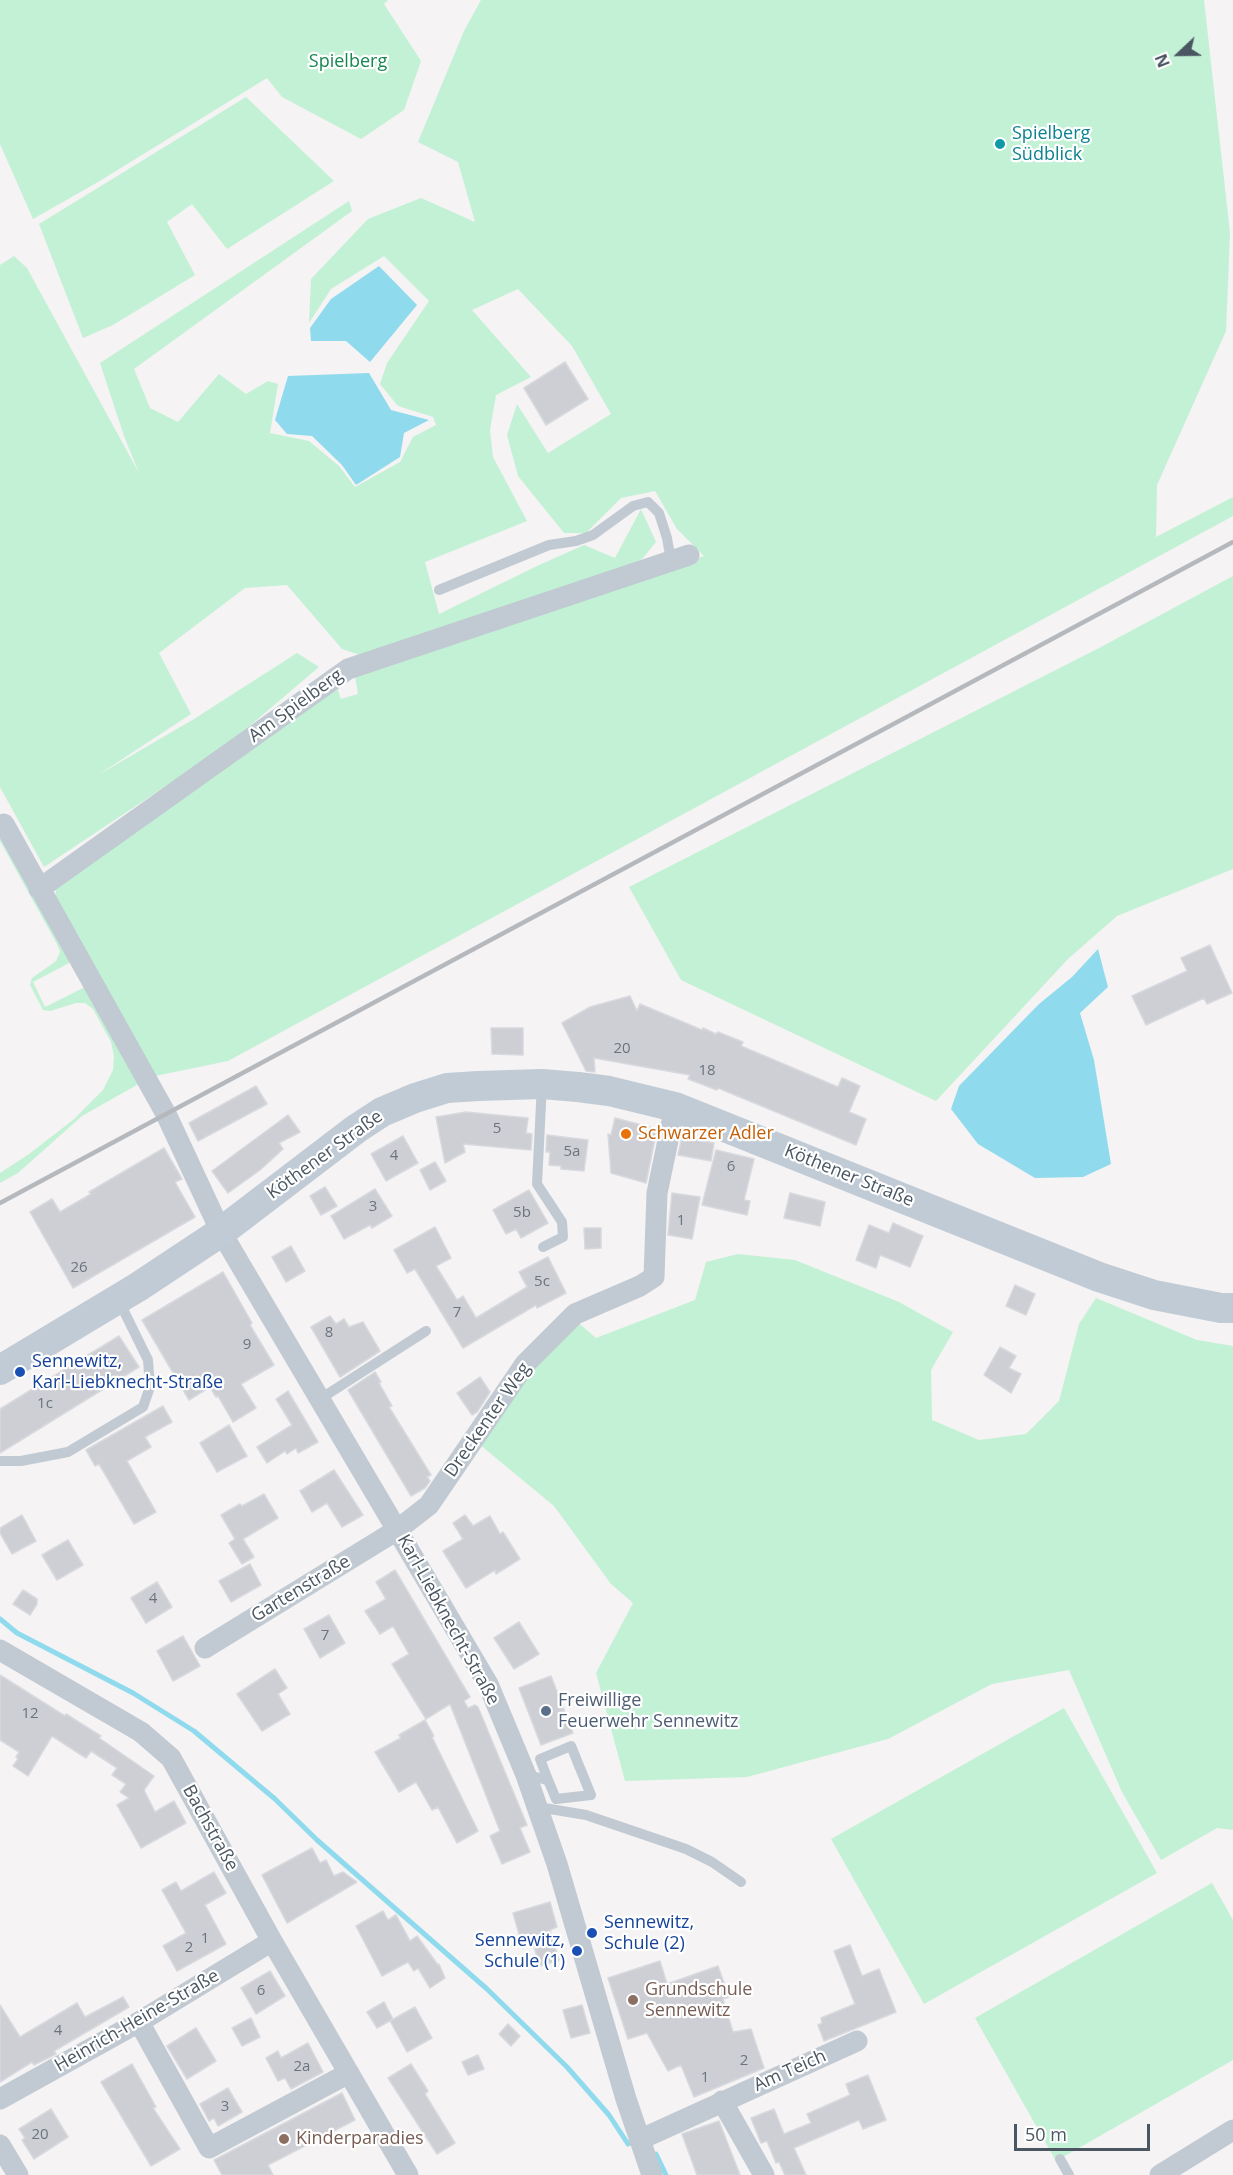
<!DOCTYPE html>
<meta charset="utf-8">
<style>
body{margin:0}
#map{position:relative;width:1233px;height:2175px;overflow:hidden;background:#f5f3f3;font-family:"Open Sans",sans-serif}
canvas{display:block}
.north{position:absolute;left:1149px;top:24px;width:60px;height:60px;-webkit-text-stroke:4px #fff;paint-order:stroke;rotate:248deg;font-size:16px;font-weight:700;line-height:24px;text-align:center;color:#4a5661}
.north::after{content:'';display:block;margin:auto;width:21px;height:27px;background:#4a5661;clip-path:polygon(50% 0,100% 100%,50% 72%,0 100%)}
.scale{position:absolute;left:1014px;top:2124px;width:136px;height:27px;box-sizing:border-box;border:3px solid #4a5661;border-top:0;padding-left:8px;font-size:18px;line-height:21px;white-space:nowrap;color:#4a5661;-webkit-text-stroke:4px #fff;paint-order:stroke}
</style>
<div id="map">
<canvas width="1233" height="2175"></canvas>
<div class="north">N</div>
<div class="scale">50 m</div>
</div>
<script>
const ctx = document.querySelector('canvas').getContext('2d');
ctx.lineJoin = 'round';
function fillPath(path, color) { ctx.fillStyle = color; ctx.fill(path, 'evenodd'); }
const poly = rows => new Path2D(rows.map(r => 'M' + r).join(''));
function trace(path, color, width, dash) { ctx.strokeStyle = color; ctx.lineWidth = width; ctx.lineCap = dash ? 'butt' : 'round'; ctx.setLineDash(dash || []); ctx.stroke(path); }
function label(font, color, halo, rows, align = 'center') {
  ctx.font = font + ' "Open Sans",sans-serif'; ctx.lineWidth = 4.5; ctx.setLineDash([]); ctx.textBaseline = 'middle'; ctx.strokeStyle = halo; ctx.fillStyle = color; for (const [text, x, y, turn = 0] of rows) {
    ctx.save(); ctx.translate(x, y); ctx.rotate((+turn || 0) * Math.PI / 180); ctx.textAlign = isNaN(turn) ? turn : align; if (halo) ctx.strokeText(text, 0, 0); ctx.fillText(text, 0, 0); ctx.restore();
  }
}
const green = poly([
 [0,0,388,0,384,4,421,61,404,110,361,139,282,97,267,78,98,182,33,219,0,144],
 [481,0,1204,0,1230,233,1226,331,1157,485,1156,537,1233,497,1233,516,228,1061,155,1076,55,902,56,887,336,685,341,699,358,694,354,670,704,556,677,529,655,491,621,498,586,533,564,533,518,476,507,435,517,404,548,453,611,414,572,346,518,289,472,310,531,377,496,395,490,430,493,457,527,521,425,562,439,614,537,566,584,545,615,558,641,509,656,542,643,558,628,569,366,657,342,649,287,585,245,588,159,653,191,714,98,775,194,719,297,653,319,667,226,746,44,867,0,787,0,265,14,256,27,268,139,473,124,436,100,363,349,201,352,211,134,369,150,408,178,422,219,374,246,394,268,381,278,384,270,433,309,441,339,466,355,487,400,462,413,437,436,425,433,417,398,406,380,384,387,363,429,301,384,256,331,289,309,323,311,279,368,219,421,198,475,222,458,162,418,142,464,31],
 [246,97,334,181,227,249,192,204,167,222,195,275,113,325,83,338,39,224],
 [1233,576,1233,869,1117,916,1068,959,936,1101,681,980,629,887,1101,647],
 [0,827,75,960,33,982,45,1007,89,985,142,1082,82,1116,18,1173,0,1183,0,1173,29,1154,73,1120,103,1090,113,1070,114,1056,111,1042,93,1009,85,1003,76,1003,50,1011,43,1010,30,985,32,978,56,961,60,952,57,944,0,841],
 [738,1254,795,1260,899,1302,953,1332,931,1370,932,1420,979,1440,1026,1434,1059,1401,1079,1324,1096,1298,1197,1340,1233,1346,1233,1830,1217,1828,1161,1860,1122,1792,1069,1670,992,1684,888,1739,747,1777,625,1781,596,1673,633,1603,611,1584,554,1506,479,1444,525,1373,575,1320,596,1338,695,1300,706,1262],
 [1064,1708,1157,1873,924,2004,831,1839],
 [1212,1883,1233,1920,1233,2060,1056,2161,975,2018]
]);
const water = poly([
 [379,266,417,305,370,362,346,341,311,341,310,328,331,299],
 [369,373,391,410,429,420,404,433,400,457,356,485,342,465,312,436,287,434,275,420,288,376],
 [1098,949,1108,987,1080,1013,1094,1060,1111,1164,1083,1177,1035,1178,978,1144,951,1109,959,1086,1039,1004,1072,977]
]);
const stream = poly([
 [0,1619,17,1633,133,1693,194,1731,275,1799,317,1840,487,1989,567,2067,609,2115,628,2144],
 [656,2154,666,2175]
]);
const building = poly([
 [565,362,588,399,546,425,524,388,565,362],
 [1210,945,1232,993,1207,1004,1204,998,1146,1025,1132,996,1187,971,1181,958,1210,945],
 [630,996,637,1011,640,1004,702,1030,703,1028,716,1034,718,1032,743,1042,741,1046,838,1087,842,1078,860,1086,849,1112,866,1119,856,1145,718,1088,717,1090,688,1079,690,1075,594,1058,595,1072,586,1071,562,1023,590,1007,630,996],
 [491,1028,523,1028,523,1055,492,1054,491,1028],
 [256,1086,267,1104,198,1141,189,1123,256,1086],
 [466,1112,528,1118,526,1133,532,1134,531,1150,463,1144,465,1152,445,1163,436,1117,466,1112],
 [288,1115,300,1132,279,1143,283,1149,260,1170,228,1193,212,1171,288,1115],
 [615,1118,657,1129,646,1183,611,1173,608,1134,611,1135,615,1118],
 [547,1135,588,1140,584,1171,561,1169,561,1166,549,1165,550,1152,546,1152,547,1135],
 [403,1136,418,1163,386,1181,371,1154,403,1136],
 [682,1137,714,1143,711,1161,678,1155,682,1137],
 [164,1148,182,1179,175,1182,195,1217,73,1288,30,1212,52,1199,60,1212,91,1194,89,1192,164,1148],
 [716,1150,754,1159,744,1200,750,1201,747,1215,702,1205,716,1150],
 [435,1162,446,1181,430,1190,420,1170,435,1162],
 [325,1187,337,1206,321,1215,310,1196,325,1187],
 [375,1189,392,1216,372,1228,370,1225,344,1239,331,1216,375,1189],
 [529,1190,548,1223,521,1238,516,1229,506,1234,493,1210,529,1190],
 [672,1193,700,1197,692,1239,668,1235,672,1193],
 [790,1193,825,1202,820,1226,784,1218,790,1193],
 [893,1223,923,1236,910,1267,880,1255,876,1268,856,1260,869,1225,889,1233,893,1223],
 [435,1227,451,1258,436,1266,457,1300,463,1296,476,1318,527,1287,519,1272,548,1257,566,1293,537,1308,536,1305,463,1348,415,1269,407,1273,394,1250,435,1227],
 [584,1228,601,1228,601,1248,585,1249,584,1228],
 [291,1246,305,1271,286,1282,272,1257,291,1246],
 [223,1272,252,1323,250,1325,274,1365,241,1384,256,1408,233,1422,218,1396,216,1397,210,1387,189,1400,142,1320,223,1272],
 [1015,1285,1035,1294,1026,1315,1006,1306,1015,1285],
 [330,1316,336,1324,344,1319,349,1327,363,1322,380,1351,340,1377,311,1327,330,1316],
 [119,1336,139,1367,0,1453,0,1409,119,1336],
 [1000,1347,1016,1356,1009,1368,1021,1374,1011,1393,984,1375,1000,1347],
 [375,1372,381,1382,379,1383,392,1406,389,1407,431,1475,427,1477,430,1481,425,1488,411,1496,348,1390,375,1372],
 [480,1377,490,1392,477,1412,472,1415,457,1393,480,1377],
 [288,1391,318,1442,298,1453,296,1448,287,1454,285,1451,267,1463,257,1447,292,1425,276,1399,288,1391],
 [163,1406,172,1422,145,1437,151,1447,127,1461,156,1512,134,1524,99,1464,95,1466,86,1450,163,1406],
 [229,1425,247,1456,217,1472,200,1443,229,1425],
 [334,1470,363,1515,342,1527,327,1503,312,1512,300,1491,334,1470],
 [264,1494,278,1518,243,1539,254,1557,242,1564,229,1543,235,1539,221,1515,240,1504,242,1506,264,1494],
 [22,1515,36,1541,12,1554,0,1533,0,1528,22,1515],
 [465,1515,473,1526,490,1516,500,1534,503,1532,520,1559,496,1574,495,1570,466,1588,443,1551,463,1539,453,1523,465,1515],
 [68,1540,83,1565,57,1580,42,1555,68,1540],
 [250,1564,261,1585,231,1602,219,1581,250,1564],
 [395,1570,470,1697,464,1701,468,1708,475,1705,478,1707,527,1825,520,1828,530,1852,502,1864,490,1836,500,1831,450,1704,426,1719,392,1664,409,1654,393,1626,380,1634,365,1611,386,1599,376,1582,395,1570],
 [157,1582,172,1607,146,1623,131,1598,157,1582],
 [23,1590,37,1599,37,1604,30,1615,13,1604,23,1590],
 [329,1615,345,1643,320,1658,304,1629,329,1615],
 [519,1622,539,1654,514,1669,494,1638,519,1622],
 [183,1636,200,1666,173,1681,157,1651,183,1636],
 [275,1669,287,1688,278,1694,290,1714,262,1731,237,1694,275,1669],
 [0,1675,65,1716,66,1714,101,1736,99,1738,154,1776,144,1790,155,1812,174,1801,186,1823,141,1848,117,1805,129,1798,120,1792,126,1784,112,1775,117,1768,91,1751,86,1758,52,1736,28,1776,13,1766,18,1759,16,1757,19,1752,0,1740,0,1675],
 [551,1676,573,1733,541,1745,519,1688,551,1676],
 [425,1720,434,1736,432,1737,478,1831,457,1843,438,1807,432,1810,416,1782,399,1792,375,1752,401,1738,399,1735,425,1720],
 [312,1848,320,1863,326,1860,334,1876,343,1872,357,1882,287,1923,262,1875,312,1848],
 [214,1872,226,1893,205,1905,226,1944,177,1971,163,1946,186,1933,162,1890,176,1882,181,1891,214,1872],
 [550,1902,557,1927,550,1930,559,1960,540,1966,533,1944,523,1948,513,1913,550,1902],
 [383,1911,388,1920,396,1915,410,1941,417,1936,438,1965,439,1964,445,1978,430,1988,418,1968,414,1971,408,1962,382,1976,356,1926,383,1911],
 [850,1945,862,1976,879,1969,896,2012,824,2041,818,2025,822,2023,821,2018,855,2004,834,1951,850,1945],
 [660,1961,667,1984,718,1966,729,1997,723,1999,733,2032,751,2029,764,2068,694,2097,681,2065,668,2071,647,2033,628,2039,608,1978,660,1961],
 [270,1971,285,1996,256,2014,241,1988,270,1971],
 [123,1997,129,2007,54,2051,56,2054,34,2065,32,2062,0,2082,0,2005,20,2037,77,2003,85,2017,123,1997],
 [384,2002,393,2019,377,2028,367,2012,384,2002],
 [582,2005,590,2033,571,2038,563,2010,582,2005],
 [415,2007,432,2038,407,2052,390,2021,415,2007],
 [251,2018,260,2037,242,2046,232,2028,251,2018],
 [508,2024,520,2036,511,2046,499,2034,508,2024],
 [196,2028,216,2061,187,2079,167,2046,196,2028],
 [308,2043,323,2072,291,2089,285,2078,278,2081,266,2058,278,2051,281,2058,308,2043],
 [478,2055,484,2069,468,2075,462,2062,478,2055],
 [132,2064,156,2107,153,2108,180,2149,151,2166,101,2082,132,2064],
 [411,2064,428,2091,425,2094,455,2143,437,2154,388,2078,411,2064],
 [868,2075,886,2120,863,2129,859,2120,794,2148,806,2175,785,2175,779,2162,776,2163,767,2141,761,2143,751,2118,774,2109,784,2134,811,2123,807,2114,850,2095,846,2084,868,2075],
 [228,2088,242,2112,218,2126,214,2118,209,2121,200,2104,228,2088],
 [342,2093,355,2120,268,2165,273,2175,222,2175,214,2160,342,2093],
 [51,2109,68,2137,34,2159,22,2140,25,2138,19,2129,51,2109],
 [719,2121,740,2175,697,2175,682,2134,719,2121]
]);
const service = poly([
 [439,590,549,545,576,541,593,535,633,506,648,502,659,513,667,538,671,561],
 [542,1084,537,1184,562,1222,563,1237,543,1247],
 [320,1399,426,1331],
 [0,1461,21,1461,68,1452,143,1407,150,1387,148,1360,118,1299],
 [526,1775,548,1780,540,1759,571,1746,591,1795,556,1799,548,1780],
 [538,1807,586,1815,686,1849,712,1862,741,1882],
 [1060,2159,1069,2175]
]);
const minor = poly([
 [4,824,166,1114,221,1232,488,1684,526,1775,557,1864,626,2099,652,2175],
 [39,889,348,669,689,555],
 [205,1648,397,1530,429,1505,525,1364,575,1314,640,1286,654,1277,657,1193,675,1107],
 [0,1650,141,1732,171,1758,272,1941,408,2175],
 [139,2022,209,2148,349,2073],
 [0,2099,139,2022,272,1941],
 [722,2101,764,2175],
 [639,2140,857,2041],
 [0,2145,18,2175],
 [1160,2175,1233,2130]
]);
const secondary = poly([
 [0,1370,138,1287,221,1232,356,1129,382,1112,415,1098,447,1088,478,1086,542,1084,578,1087,609,1091,675,1107,1099,1277,1154,1295,1221,1308,1233,1308]
]);
const rail = poly([
 [0,1203,1233,542]
]);
const markers = [
 [1000,144,6,"#0f9aa8"],
 [626,1134,6,"#e8710a"],
 [20,1372,6,"#1a4fb4"],
 [546,1711,6,"#5c6f8a"],
 [592,1933,6,"#1a4fb4"],
 [577,1951,6,"#1a4fb4"],
 [633,2000,6,"#8d6e63"],
 [284,2139,6,"#8d6e63"]
];
const numberNames = [
 ["20",622,1049],
 ["18",707,1071],
 ["5",497,1129],
 ["5a",572,1152],
 ["4",394,1156],
 ["6",731,1167],
 ["3",373,1207],
 ["5b",522,1213],
 ["1",681,1221],
 ["26",79,1268],
 ["5c",542,1282],
 ["7",457,1313],
 ["8",329,1333],
 ["9",247,1345],
 ["1c",45,1404],
 ["4",153,1599],
 ["7",325,1636],
 ["12",30,1714],
 ["1",205,1939],
 ["2",189,1948],
 ["6",261,1991],
 ["4",58,2031],
 ["2",744,2061],
 ["2a",302,2067],
 ["1",705,2078],
 ["3",225,2107],
 ["20",40,2135]
];
const parkNames = [
 ["Spielberg",348,62]
];
const cultureNames = [
 ["Spielberg",1012,134],
 ["Südblick",1012,155]
];
const streetNames = [
 ["Am Spielberg",296,706,-36],
 ["Köthener Straße",325,1155,-36],
 ["Köthener Straße",849,1176,22],
 ["Dreckenter Weg",488,1420,-55],
 ["Gartenstraße",301,1589,-31],
 ["Karl-Liebknecht-Straße",448,1620,61],
 ["Bachstraße",210,1828,61],
 ["Heinrich-Heine-Straße",137,2021,-30],
 ["Am Teich",790,2071,-24]
];
const foodNames = [
 ["Schwarzer Adler",638,1134]
];
const transitNames = [
 ["Sennewitz,",32,1362],
 ["Karl-Liebknecht-Straße",32,1383],
 ["Sennewitz,",604,1923],
 ["Schule (2)",604,1944],
 ["Sennewitz,",565,1941,"right"],
 ["Schule (1)",565,1962,"right"]
];
const serviceNames = [
 ["Freiwillige",558,1701],
 ["Feuerwehr Sennewitz",558,1722]
];
const educationNames = [
 ["Grundschule",645,1990],
 ["Sennewitz",645,2011],
 ["Kinderparadies",296,2139]
];
fillPath(green, '#c3f1d5');
fillPath(water, '#90daee');
trace(stream, '#90daee', 5);
fillPath(building, '#cdcfd5');
trace(building, '#d7d9de', 1.5);
trace(service, '#c1cad2', 10);
trace(minor, '#c1cad2', 21);
trace(secondary, '#c1cbd6', 30);
trace(rail, '#b5b8bd', 4.5);
for (const [x, y, r, color] of markers) { const dot = new Path2D(); dot.arc(x, y, r, 0, 2 * Math.PI); ctx.fillStyle = color; ctx.fill(dot); trace(dot, '#fff', 2); }
label('15px', '#6b747e', null, numberNames);
label('18px', '#17864f', '#fff', parkNames);
label('18px', '#0d838f', '#fff', cultureNames, 'left');
label('18px', '#4a5661', '#fff', streetNames);
label('18px', '#c56008', '#fff', foodNames, 'left');
label('18px', '#164399', '#fff', transitNames, 'left');
label('18px', '#4e5e75', '#fff', serviceNames, 'left');
label('18px', '#785e54', '#fff', educationNames, 'left');
</script>
